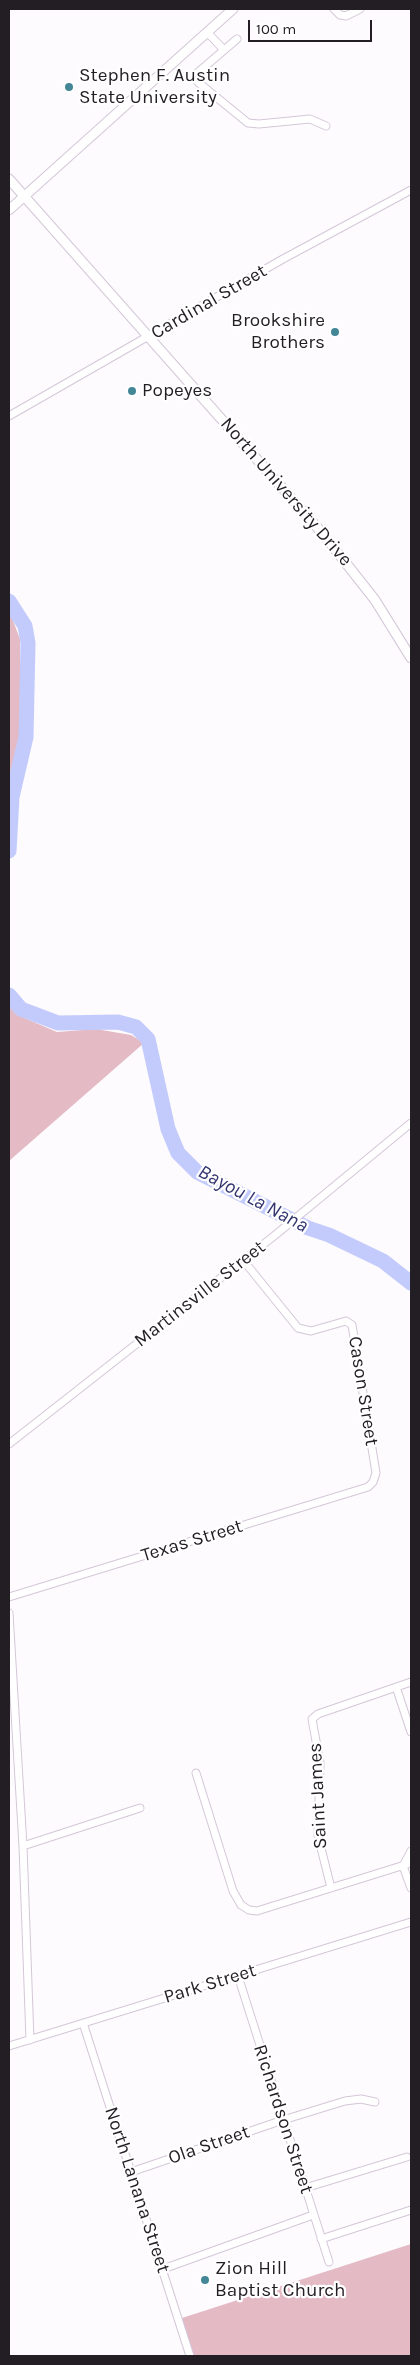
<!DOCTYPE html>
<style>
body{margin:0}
#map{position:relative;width:420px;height:2365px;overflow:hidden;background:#fdfbfe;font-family:Karla,sans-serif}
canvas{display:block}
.frame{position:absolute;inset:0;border:10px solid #231e24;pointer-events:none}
.scale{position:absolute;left:248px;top:20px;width:124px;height:22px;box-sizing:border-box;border:2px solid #231e24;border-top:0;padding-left:6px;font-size:15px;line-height:18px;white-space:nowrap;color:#231e24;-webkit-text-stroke:4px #fff;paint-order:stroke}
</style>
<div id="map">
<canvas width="420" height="2365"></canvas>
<div class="frame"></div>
<div class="scale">100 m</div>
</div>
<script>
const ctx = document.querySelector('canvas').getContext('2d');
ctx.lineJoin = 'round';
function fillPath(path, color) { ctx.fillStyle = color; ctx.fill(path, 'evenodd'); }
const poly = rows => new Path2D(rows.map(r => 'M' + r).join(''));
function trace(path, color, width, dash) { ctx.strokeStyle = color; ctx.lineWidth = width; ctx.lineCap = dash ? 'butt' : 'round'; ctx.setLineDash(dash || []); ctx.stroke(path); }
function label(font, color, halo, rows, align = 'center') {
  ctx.font = font + ' Karla,sans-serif'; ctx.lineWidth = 4.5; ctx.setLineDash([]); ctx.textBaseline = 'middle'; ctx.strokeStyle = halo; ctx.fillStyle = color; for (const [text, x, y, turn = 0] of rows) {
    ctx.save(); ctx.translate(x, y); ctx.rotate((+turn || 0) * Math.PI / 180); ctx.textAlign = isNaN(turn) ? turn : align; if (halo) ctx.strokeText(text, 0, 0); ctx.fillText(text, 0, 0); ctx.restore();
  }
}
const green = poly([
 [9,610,20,639,20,696,24,712,20,740,9,782],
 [9,1005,22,1017,57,1032,96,1029,131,1035,144,1043,9,1161],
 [411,2244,411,2356,194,2356,182,2318]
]);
const river = poly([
 [9,601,25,626,28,643,26,737,12,797,9,851],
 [9,995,21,1009,58,1023,118,1022,136,1027,148,1039,168,1129,178,1153,197,1172,308,1228,329,1235,383,1261,411,1283]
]);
const street = poly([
 [334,9,340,15,346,16,360,9],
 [207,32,224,50],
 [237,39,196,74,196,80,199,83,248,123,259,124,310,119,326,126],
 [9,416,283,259,411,190],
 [9,1444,274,1236,411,1123],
 [9,1597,368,1487,373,1482,376,1473,352,1325,346,1321,311,1331,298,1328,243,1260],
 [9,1613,23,1846,30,2040],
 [396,1687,411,1732],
 [196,1773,233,1891,241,1905,249,1910,257,1911,411,1863],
 [23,1846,140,1808],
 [411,1851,403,1866,411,1888],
 [331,1888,318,1836,320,1763,312,1719,318,1714,411,1682],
 [238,1976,329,2262],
 [83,2023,190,2356],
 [9,2046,411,1922],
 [131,2172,283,2120,345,2101,361,2099,375,2102],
 [305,2188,407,2157],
 [321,2239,411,2210],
 [163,2269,313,2215]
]);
const secondary = poly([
 [9,179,323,534,375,600,411,658],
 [9,210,233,9]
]);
const markers = [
 [69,87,5,"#438796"],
 [335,332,5,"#438796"],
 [132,391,5,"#438796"],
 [205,2280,5,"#438796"]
];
const poiNames = [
 ["Stephen F. Austin",79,76],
 ["State University",79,98],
 ["Brookshire",325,321,"right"],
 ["Brothers",325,343,"right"],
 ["Popeyes",142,391],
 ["Zion Hill",215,2269],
 ["Baptist Church",215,2291]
];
const streetNames = [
 ["Cardinal Street",209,302,-30],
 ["North University Drive",286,492,49],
 ["Martinsville Street",200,1294,-38],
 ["Cason Street",363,1391,81],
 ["Texas Street",192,1541,-17],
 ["Saint James",318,1796,-93],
 ["Park Street",210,1984,-17],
 ["Richardson Street",283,2119,72],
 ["Ola Street",209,2145,-19],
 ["North Lanana Street",137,2190,72]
];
const waterNames = [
 ["Bayou La Nana",253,1199,28]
];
fillPath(green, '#e4bbc5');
trace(river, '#c3cbfc', 15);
trace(street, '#d4c7d8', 9);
trace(secondary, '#d4c7d8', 11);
trace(street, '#fff', 7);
trace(secondary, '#fff', 9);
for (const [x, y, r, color] of markers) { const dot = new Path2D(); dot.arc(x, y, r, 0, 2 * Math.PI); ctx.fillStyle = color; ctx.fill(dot); trace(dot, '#fff', 2); }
label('19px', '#231e24', '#fff', poiNames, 'left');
label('19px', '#231e24', '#fff', streetNames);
label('italic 20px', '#32356f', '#fff', waterNames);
</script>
